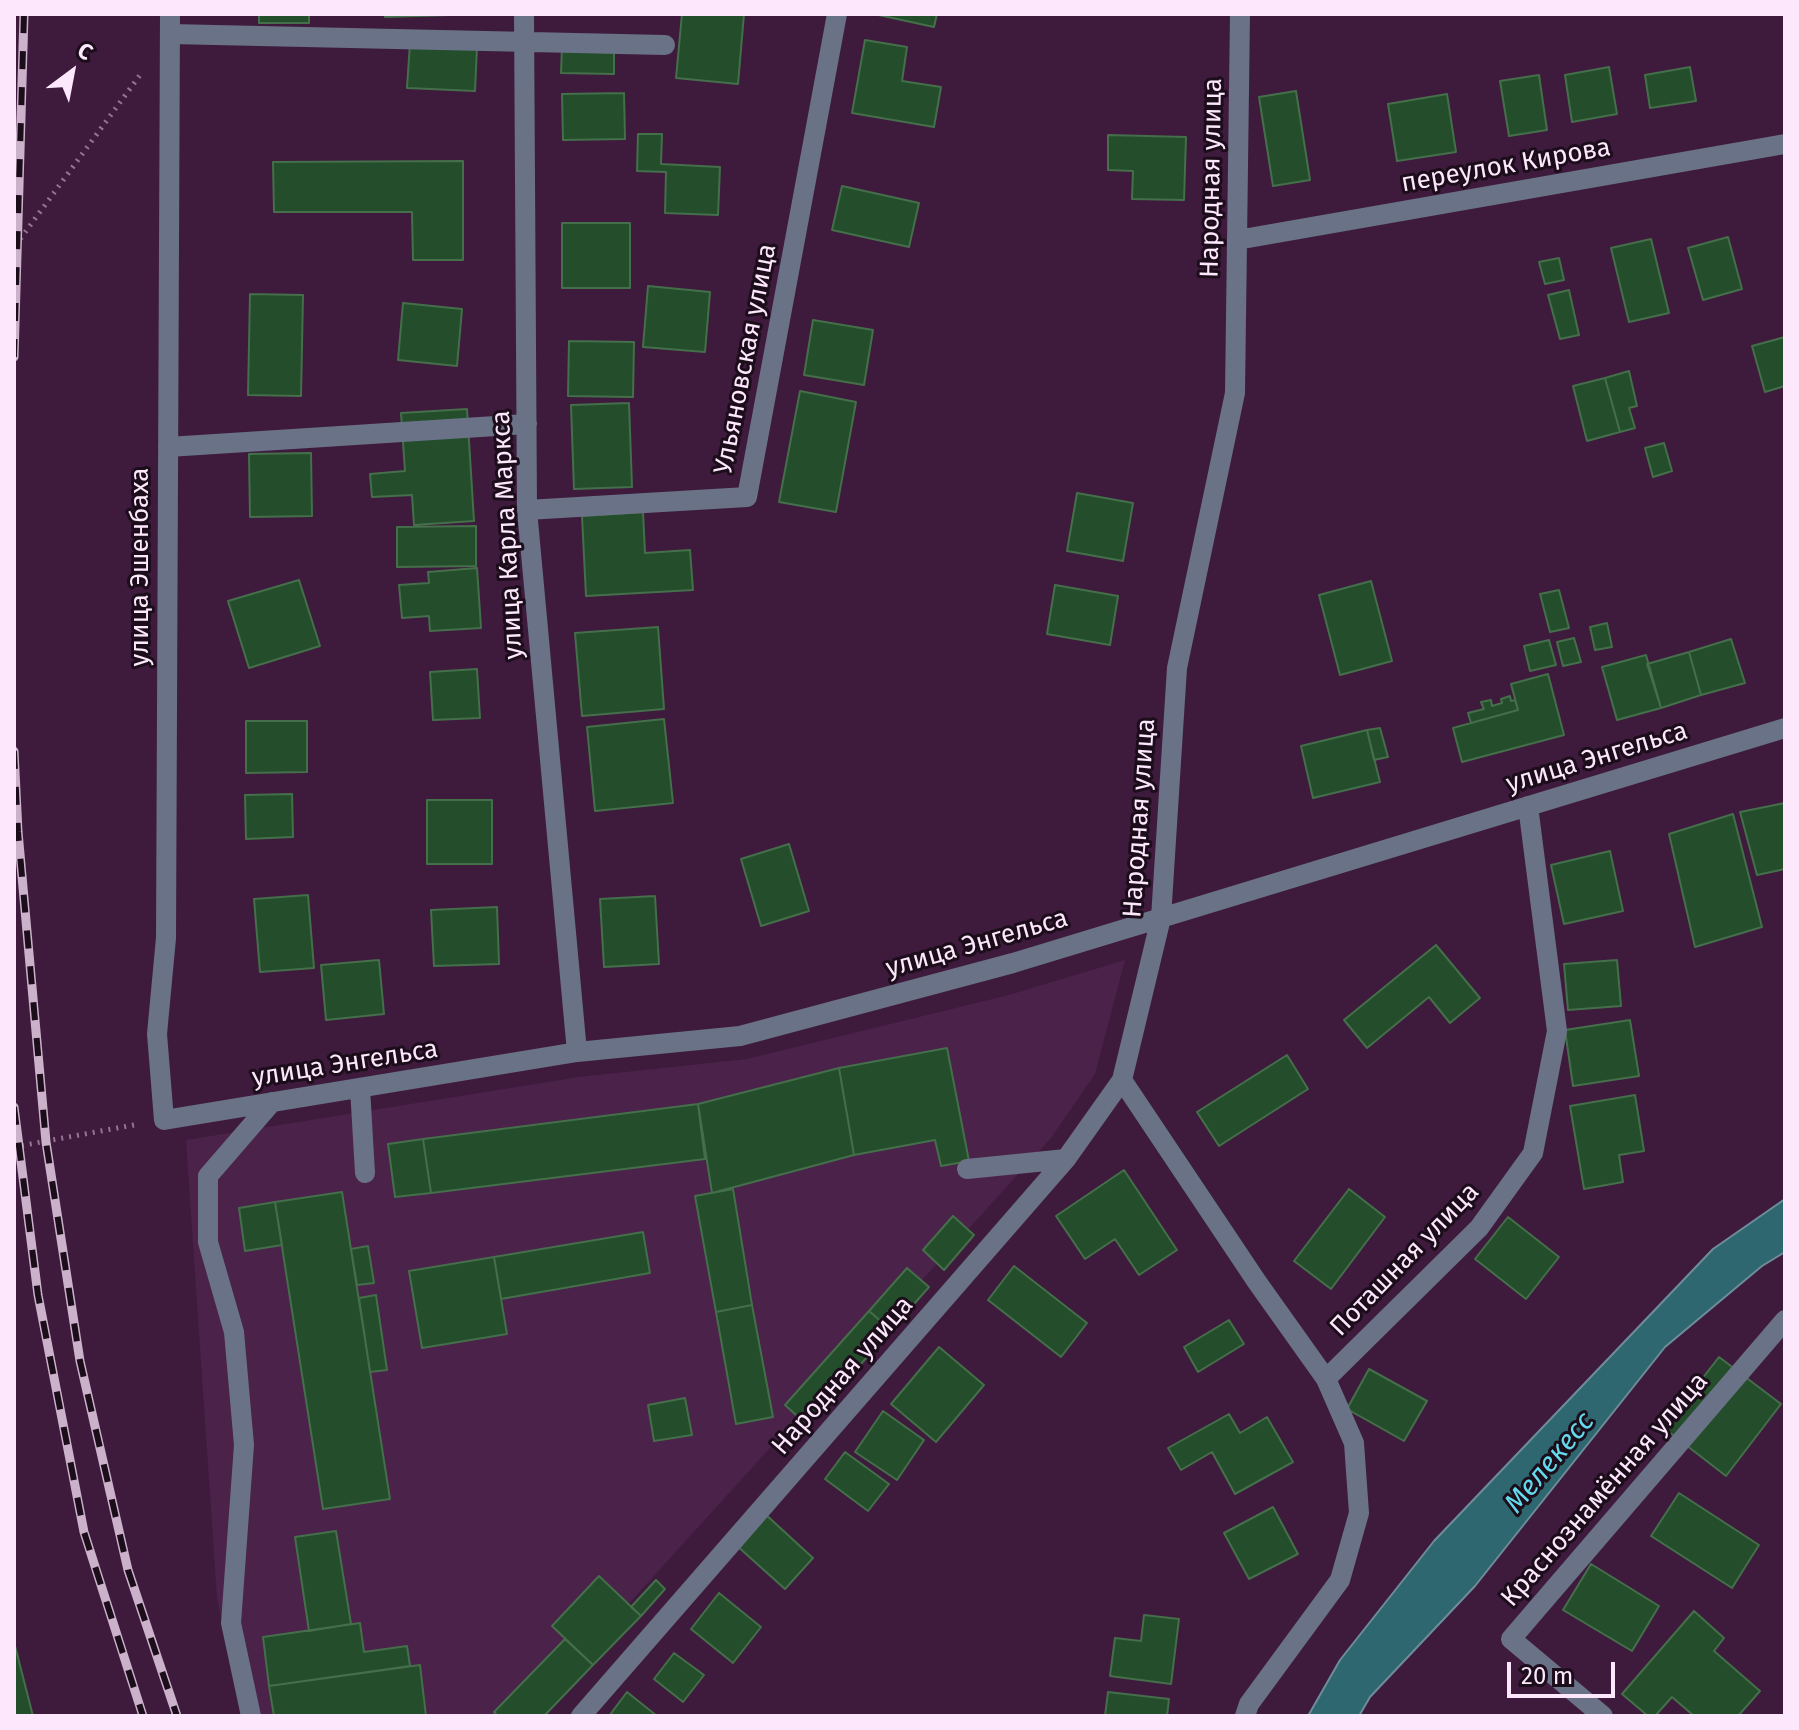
<!DOCTYPE html>
<meta charset="utf-8">
<style>
body{margin:0}
#map{position:relative;width:1799px;height:1730px;overflow:hidden;background:#3e1b3d;font-family:"Fira Sans",sans-serif}
canvas{display:block}
.frame{position:absolute;inset:0;border:16px solid #fde7fc;pointer-events:none}
.north{position:absolute;left:32px;top:32px;width:80px;height:80px;-webkit-text-stroke:6px #1c0d1b;paint-order:stroke;rotate:32deg;font-size:22px;font-weight:700;line-height:32px;text-align:center;color:#fde7fc}
.north::after{content:'';display:block;margin:auto;width:28px;height:36px;background:#fde7fc;clip-path:polygon(50% 0,100% 100%,50% 72%,0 100%)}
.scale{position:absolute;left:1507px;top:1662px;width:108px;height:36px;box-sizing:border-box;border:4px solid #fde7fc;border-top:0;padding-left:10px;font-size:24px;line-height:28px;white-space:nowrap;color:#fde7fc;-webkit-text-stroke:6px #1c0d1b;paint-order:stroke}
</style>
<div id="map">
<canvas width="1799" height="1730"></canvas>
<div class="frame"></div>
<div class="north">С</div>
<div class="scale">20 m</div>
</div>
<script>
const ctx = document.querySelector('canvas').getContext('2d');
ctx.lineJoin = 'round';
function fillPath(path, color) { ctx.fillStyle = color; ctx.fill(path, 'evenodd'); }
const poly = rows => new Path2D(rows.map(r => 'M' + r).join(''));
function trace(path, color, width, dash) { ctx.strokeStyle = color; ctx.lineWidth = width; ctx.lineCap = dash ? 'butt' : 'round'; ctx.setLineDash(dash || []); ctx.stroke(path); }
function label(font, color, halo, rows, align = 'center') {
  ctx.font = font + ' "Fira Sans",sans-serif'; ctx.lineWidth = 6; ctx.setLineDash([]); ctx.textBaseline = 'middle'; ctx.strokeStyle = halo; ctx.fillStyle = color; for (const [text, x, y, turn = 0] of rows) {
    ctx.save(); ctx.translate(x, y); ctx.rotate((+turn || 0) * Math.PI / 180); ctx.textAlign = isNaN(turn) ? turn : align; if (halo) ctx.strokeText(text, 0, 0); ctx.fillText(text, 0, 0); ctx.restore();
  }
}
const built = poly([
 [1125,960,1095,1074,1051,1138,527,1716,243,1716,217,1598,186,1140,579,1077,747,1059,1009,995]
]);
const water = poly([
 [1785,1199,1785,1252,1762,1266,1665,1347,1475,1586,1370,1697,1359,1716,1308,1716,1340,1660,1434,1541,1713,1249,1785,1199]
]);
const building = poly([
 [259,14,309,14,309,23,259,23,259,14],
 [385,14,450,14,450,15,385,17,385,14],
 [682,14,744,14,738,84,676,78,682,14],
 [874,14,937,14,934,27,874,14],
 [865,40,907,47,902,81,941,87,934,127,852,113,865,40],
 [410,43,477,47,475,91,407,88,410,43],
 [562,47,614,49,614,74,561,73,562,47],
 [1609,67,1617,114,1572,122,1565,75,1609,67],
 [1690,67,1696,101,1650,108,1645,75,1690,67],
 [1539,75,1547,130,1509,136,1500,81,1539,75],
 [1296,91,1310,180,1273,186,1259,97,1296,91],
 [624,93,625,139,563,140,562,94,624,93],
 [1447,94,1456,152,1397,161,1388,104,1447,94],
 [638,134,662,134,661,164,720,167,718,215,665,213,666,172,637,171,638,134],
 [1108,135,1186,137,1184,200,1132,199,1133,171,1108,170,1108,135],
 [463,161,463,260,413,260,412,212,274,212,273,162,463,161],
 [842,186,919,203,909,247,832,230,842,186],
 [562,223,630,223,630,288,562,288,562,223],
 [1728,237,1742,289,1703,300,1688,248,1728,237],
 [1651,239,1669,313,1629,322,1611,248,1651,239],
 [1559,258,1564,280,1545,284,1539,262,1559,258],
 [648,286,710,292,705,352,643,347,648,286],
 [1569,290,1579,335,1560,339,1548,295,1569,290],
 [250,294,303,295,301,396,248,395,250,294],
 [403,303,462,309,457,366,398,360,403,303],
 [813,320,873,330,864,385,804,375,813,320],
 [1785,337,1785,386,1765,392,1752,346,1785,337],
 [569,341,634,342,633,397,568,396,569,341],
 [1629,371,1637,406,1629,408,1635,428,1620,432,1605,378,1629,371],
 [1605,378,1620,432,1587,441,1573,386,1605,378],
 [800,391,856,402,836,512,779,502,800,391],
 [629,403,632,487,574,489,571,405,629,403],
 [467,409,474,521,414,525,412,495,372,497,370,474,405,471,401,413,467,409],
 [1664,443,1672,471,1653,477,1645,448,1664,443],
 [311,453,312,516,250,517,249,454,311,453],
 [1077,493,1133,503,1123,561,1067,551,1077,493],
 [643,512,645,553,690,550,693,590,586,596,582,516,643,512],
 [476,526,476,566,397,567,397,527,476,526],
 [477,568,481,628,430,631,429,616,402,618,399,585,429,583,428,572,477,568],
 [299,580,320,646,249,668,228,601,299,580],
 [1371,581,1392,661,1340,675,1319,595,1371,581],
 [1055,585,1118,596,1110,645,1047,634,1055,585],
 [1559,590,1569,628,1550,632,1540,594,1559,590],
 [1607,623,1612,647,1595,650,1590,627,1607,623],
 [658,627,664,709,582,716,575,633,658,627],
 [1574,638,1581,662,1563,666,1557,642,1574,638],
 [1731,639,1745,683,1701,695,1689,652,1731,639],
 [1549,640,1556,665,1530,671,1524,646,1549,640],
 [1689,652,1701,695,1661,708,1647,664,1689,652],
 [1646,655,1661,708,1617,720,1602,667,1646,655],
 [477,669,480,718,433,720,430,672,477,669],
 [1548,674,1564,735,1462,762,1453,728,1518,710,1511,684,1548,674],
 [1510,696,1511,701,1515,700,1518,710,1471,723,1468,713,1484,709,1481,702,1491,700,1492,706,1502,703,1501,699,1510,696],
 [664,719,673,803,595,811,587,727,664,719],
 [246,721,307,721,307,772,246,773,246,721],
 [1380,728,1388,757,1374,760,1367,730,1380,728],
 [1367,730,1380,782,1313,798,1301,746,1367,730],
 [292,794,293,837,246,839,245,795,292,794],
 [427,800,492,800,492,864,427,864,427,800],
 [1785,803,1785,869,1757,875,1740,812,1785,803],
 [1733,814,1762,927,1695,947,1669,834,1733,814],
 [789,844,809,911,761,926,741,859,789,844],
 [1610,851,1623,911,1564,924,1551,865,1610,851],
 [308,895,314,968,260,972,254,899,308,895],
 [655,896,659,964,604,967,600,899,655,896],
 [497,907,499,964,434,966,431,910,497,907],
 [1436,945,1480,998,1450,1023,1429,997,1367,1048,1344,1020,1436,945],
 [379,960,384,1014,326,1020,321,965,379,960],
 [1617,960,1621,1006,1568,1010,1564,964,1617,960],
 [1630,1020,1639,1076,1573,1086,1565,1030,1630,1020],
 [947,1048,969,1161,941,1166,935,1140,854,1155,839,1068,947,1048],
 [1287,1055,1308,1089,1219,1146,1197,1112,1287,1055],
 [839,1068,854,1155,712,1193,698,1104,839,1068],
 [1635,1095,1644,1151,1619,1155,1623,1182,1584,1189,1570,1106,1635,1095],
 [698,1104,705,1159,431,1193,423,1139,698,1104],
 [423,1139,431,1193,395,1197,388,1144,423,1139],
 [1124,1170,1177,1250,1139,1275,1115,1239,1085,1259,1056,1216,1124,1170],
 [733,1189,752,1305,716,1312,695,1196,733,1189],
 [1349,1189,1385,1217,1331,1289,1294,1261,1349,1189],
 [342,1192,390,1499,323,1509,275,1202,342,1192],
 [275,1202,282,1245,245,1251,239,1208,275,1202],
 [953,1216,974,1235,944,1270,923,1250,953,1216],
 [1508,1217,1559,1257,1526,1299,1475,1259,1508,1217],
 [643,1232,650,1273,501,1299,494,1257,643,1232],
 [368,1246,374,1283,357,1285,351,1249,368,1246],
 [494,1257,507,1334,422,1348,409,1271,494,1257],
 [1014,1266,1087,1323,1061,1357,988,1300,1014,1266],
 [907,1268,929,1287,891,1330,869,1311,907,1268],
 [376,1295,387,1370,370,1372,359,1298,376,1295],
 [752,1305,773,1417,736,1424,716,1312,752,1305],
 [869,1311,891,1330,807,1425,785,1405,869,1311],
 [1229,1320,1244,1344,1198,1372,1184,1347,1229,1320],
 [939,1347,984,1385,936,1442,891,1404,939,1347],
 [1719,1357,1781,1404,1726,1476,1664,1428,1719,1357],
 [1369,1369,1427,1401,1404,1441,1347,1409,1369,1369],
 [685,1398,692,1435,654,1441,648,1405,685,1398],
 [883,1411,924,1440,897,1480,855,1452,883,1411],
 [1229,1414,1240,1433,1267,1417,1293,1462,1235,1494,1212,1452,1181,1470,1168,1448,1229,1414],
 [845,1452,889,1484,868,1511,825,1479,845,1452],
 [1679,1493,1759,1545,1732,1588,1651,1536,1679,1493],
 [1273,1507,1298,1554,1249,1579,1224,1533,1273,1507],
 [764,1513,813,1558,785,1589,736,1545,764,1513],
 [336,1531,351,1624,309,1631,295,1537,336,1531],
 [1591,1564,1659,1606,1632,1651,1563,1610,1591,1564],
 [599,1576,641,1616,593,1665,552,1626,599,1576],
 [656,1580,665,1589,641,1616,631,1607,656,1580],
 [719,1593,761,1627,733,1663,691,1629,719,1593],
 [1694,1611,1724,1638,1714,1651,1760,1691,1738,1716,1694,1716,1672,1697,1655,1716,1648,1716,1622,1694,1694,1611],
 [1144,1615,1179,1619,1171,1684,1110,1676,1115,1638,1141,1641,1144,1615],
 [360,1623,364,1652,407,1646,410,1666,269,1686,263,1637,360,1623],
 [565,1639,593,1665,544,1716,498,1716,494,1712,565,1639],
 [14,1642,33,1716,14,1716,14,1642],
 [674,1653,704,1675,683,1702,654,1679,674,1653],
 [420,1665,426,1716,274,1716,269,1686,420,1665],
 [627,1692,657,1716,609,1716,627,1692],
 [1108,1692,1169,1699,1167,1716,1105,1716,1108,1692]
]);
const path = poly([
 [14,242,18,242,140,75],
 [14,1147,139,1124]
]);
const minor = poly([
 [170,14,166,938,157,1034,164,1120,577,1052,740,1036,1013,963,1785,728],
 [524,14,527,510,577,1052],
 [170,34,665,45],
 [1237,240,1785,144],
 [168,447,527,424],
 [527,510,747,497,837,14],
 [1122,1080,1257,1282,1326,1379],
 [360,1088,365,1173],
 [967,1169,1066,1159],
 [251,1716,231,1623,244,1445,234,1332,208,1242,208,1176,272,1102],
 [581,1716,1066,1159,1122,1080,1161,918,1177,668,1235,393,1240,14],
 [1245,1716,1249,1704,1340,1580,1359,1513,1354,1443,1326,1379,1479,1228,1533,1153,1557,1031,1528,806],
 [1603,1716,1511,1639,1785,1320]
]);
const rail = poly([
 [14,357,24,14],
 [14,751,18,832,46,1142,80,1361,128,1570,177,1716],
 [14,1107,38,1295,84,1532,143,1716]
]);
const streetNames = [
 ["переулок Кирова",1506,166,-10],
 ["Народная улица",1212,178,-89],
 ["Ульяновская улица",746,359,-79],
 ["улица Карла Маркса",508,535,-93],
 ["улица Эшенбаха",141,567,-90],
 ["улица Энгельса",1597,758,-17],
 ["Народная улица",1140,818,-86],
 ["улица Энгельса",977,944,-16],
 ["улица Энгельса",345,1064,-9],
 ["Поташная улица",1405,1260,-46],
 ["Народная улица",843,1376,-49],
 ["Краснознамённая улица",1605,1490,-49]
];
const waterNames = [
 ["Мелекесс",1550,1463,-50]
];
fillPath(built, '#4a224a');
fillPath(water, '#2f6770');
trace(water, '#6d8d9a', 2);
fillPath(building, '#244e2b');
trace(building, '#446f4a', 2);
trace(path, '#927591', 5, [2, 6]);
trace(minor, '#6a7287', 20);
trace(rail, '#cbb2ca', 9);
trace(rail, '#1c0d1b', 6, [18]);
label('26px', '#fde7fc', '#1c0d1b', streetNames);
label('italic 28px', '#64dbec', '#1c0d1b', waterNames);
</script>
